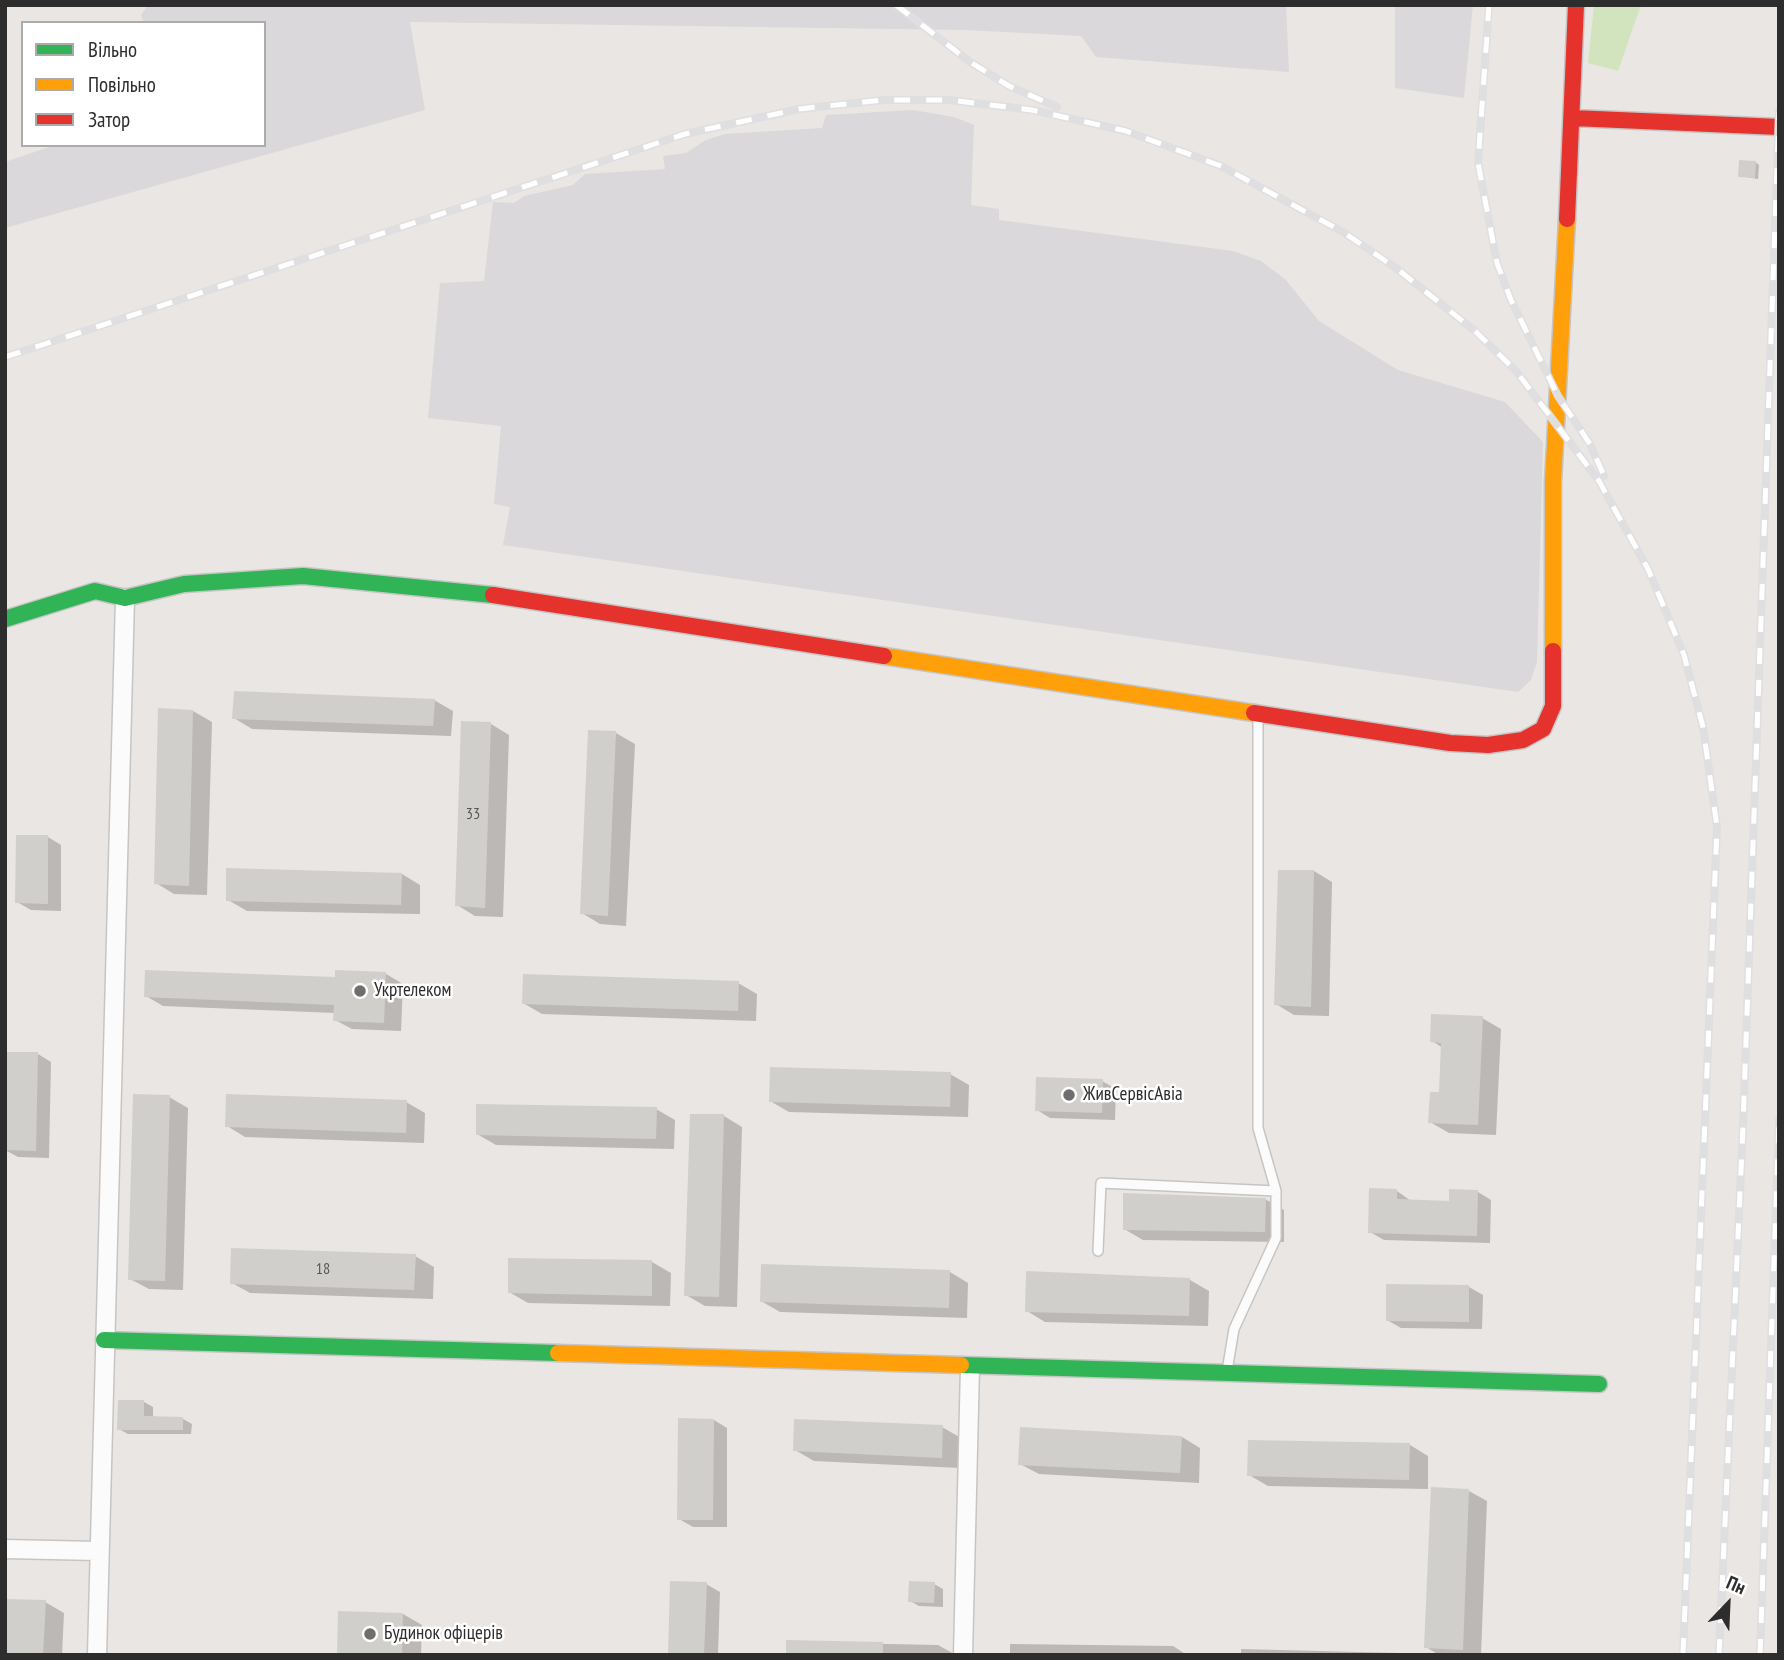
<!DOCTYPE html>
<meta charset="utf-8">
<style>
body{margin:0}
#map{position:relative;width:1784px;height:1660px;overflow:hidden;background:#eae6e3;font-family:"PT Sans Narrow",sans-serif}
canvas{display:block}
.frame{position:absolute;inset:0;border:7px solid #2d2d2d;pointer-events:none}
.legend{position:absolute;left:21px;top:21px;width:245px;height:126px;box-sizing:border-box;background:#fff;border:2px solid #ababab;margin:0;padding:9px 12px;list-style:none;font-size:21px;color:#2d2d2d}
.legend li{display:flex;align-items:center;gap:14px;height:35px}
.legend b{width:35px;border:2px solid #ababab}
.north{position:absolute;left:1693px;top:1569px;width:70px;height:70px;-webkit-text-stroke:5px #fff;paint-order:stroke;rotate:23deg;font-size:19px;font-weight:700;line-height:28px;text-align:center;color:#2d2d2d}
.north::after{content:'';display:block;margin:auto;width:24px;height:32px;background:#2d2d2d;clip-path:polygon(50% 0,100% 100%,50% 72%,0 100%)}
</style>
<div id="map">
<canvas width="1784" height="1660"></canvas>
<div class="frame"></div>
<ul class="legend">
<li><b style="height:9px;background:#30b455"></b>Вільно</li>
<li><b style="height:9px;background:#ff9f0a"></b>Повільно</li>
<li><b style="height:9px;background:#e5322d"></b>Затор</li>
</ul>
<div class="north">Пн</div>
</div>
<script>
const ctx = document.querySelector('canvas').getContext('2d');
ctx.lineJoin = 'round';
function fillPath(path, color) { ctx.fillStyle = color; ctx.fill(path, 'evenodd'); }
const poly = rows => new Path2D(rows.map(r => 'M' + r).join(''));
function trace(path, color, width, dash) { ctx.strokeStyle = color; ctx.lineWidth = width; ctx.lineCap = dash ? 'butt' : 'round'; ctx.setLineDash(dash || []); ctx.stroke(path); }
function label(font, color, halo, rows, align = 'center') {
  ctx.font = font + ' "PT Sans Narrow",sans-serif'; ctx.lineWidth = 5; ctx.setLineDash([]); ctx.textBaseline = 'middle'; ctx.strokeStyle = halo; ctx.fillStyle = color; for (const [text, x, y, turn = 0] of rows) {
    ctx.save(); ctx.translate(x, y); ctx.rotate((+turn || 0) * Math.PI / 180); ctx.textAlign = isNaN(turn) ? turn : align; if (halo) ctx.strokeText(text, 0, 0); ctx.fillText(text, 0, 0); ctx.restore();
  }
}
const industrial = poly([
 [148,5,1286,5,1289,72,1096,57,1081,36,966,30,410,22,425,110,5,228,5,162,55,145,264,145,264,23,144,23,141,15],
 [1395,5,1473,5,1464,98,1395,88],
 [913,110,954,117,974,125,971,205,999,209,999,220,1233,251,1261,261,1285,279,1319,321,1398,370,1505,402,1543,442,1537,662,1531,680,1518,692,503,545,510,507,494,504,501,426,428,418,440,283,484,281,493,202,514,203,524,196,573,185,585,174,665,169,663,156,686,153,706,140,725,134,822,128,826,115]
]);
const green = poly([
 [1594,5,1641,5,1618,71,1588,63]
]);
const shadow = poly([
 [1755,162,1759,165,1758,179,1740,176],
 [434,700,453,711,451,736,252,729,234,718],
 [193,711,212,722,207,895,174,894,156,883],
 [491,724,509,735,503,917,475,916,457,905],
 [616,733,635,744,626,926,600,924,582,913],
 [48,837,61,845,61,911,31,910,17,902],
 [1314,871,1332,882,1329,1016,1294,1015,1276,1004],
 [402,874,420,885,420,914,247,911,228,900],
 [386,974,403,984,401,1031,352,1029,335,1020,335,1013,163,1006,146,996],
 [738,983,757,994,756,1021,542,1014,523,1003],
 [1482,1018,1501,1029,1496,1135,1449,1133,1430,1122,1441,1094,1443,1048,1432,1041],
 [38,1054,51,1062,49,1158,18,1157,5,1150],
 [950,1074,969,1085,968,1117,789,1112,770,1101],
 [1102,1081,1116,1089,1115,1120,1050,1118,1037,1110],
 [169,1097,188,1108,183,1290,149,1289,130,1279],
 [406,1102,425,1113,424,1143,245,1137,227,1126],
 [656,1109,675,1120,674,1149,496,1145,477,1134],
 [724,1116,742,1127,737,1307,705,1306,686,1295],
 [1397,1191,1411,1201,1450,1203,1478,1192,1491,1200,1490,1243,1384,1240,1370,1232],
 [1265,1199,1284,1210,1284,1242,1143,1240,1124,1229],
 [415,1256,434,1267,433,1299,250,1293,232,1283],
 [652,1262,671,1273,670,1306,528,1303,509,1292],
 [950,1272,968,1283,967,1318,780,1312,761,1301],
 [1190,1280,1209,1291,1208,1326,1045,1322,1027,1311],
 [1469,1287,1483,1295,1482,1329,1401,1328,1387,1320],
 [144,1402,153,1407,153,1418,183,1419,192,1424,191,1434,128,1434,119,1429],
 [714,1420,727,1428,727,1527,693,1527,679,1519],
 [942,1427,961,1438,960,1468,814,1461,795,1450],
 [1182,1437,1200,1448,1199,1483,1039,1474,1020,1464],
 [1410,1445,1428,1456,1428,1489,1268,1486,1249,1475],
 [1469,1491,1487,1501,1481,1655,1439,1655,1426,1647],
 [706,1584,720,1592,718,1655,669,1655],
 [934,1584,943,1589,943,1607,919,1606,910,1601],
 [5,1600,45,1602,64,1613,62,1655,9,1655,9,1648,5,1648],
 [340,1613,403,1614,422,1625,421,1655,338,1655],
 [788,1642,938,1645,956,1655,788,1655],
 [1010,1644,1173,1646,1187,1655,1010,1655],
 [1241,1649,1399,1653,1402,1655,1241,1655]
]);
const building = poly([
 [1739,160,1756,161,1755,178,1738,177],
 [234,691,435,699,433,726,232,719],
 [158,708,193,710,189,886,154,884],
 [461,721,491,722,485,908,455,906],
 [588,730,616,731,608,916,580,914],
 [16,835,48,835,48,904,15,903],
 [226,868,402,873,401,905,226,901],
 [1278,870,1314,870,1311,1007,1274,1005],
 [145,970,335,977,335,970,386,972,384,1023,333,1021,334,1005,144,997],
 [523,974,739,981,738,1011,522,1004],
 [1431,1014,1483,1016,1478,1125,1428,1123,1430,1092,1439,1092,1441,1043,1430,1042],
 [5,1052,38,1052,36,1151,5,1150],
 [770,1067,951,1072,950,1107,769,1102],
 [1036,1077,1103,1079,1102,1113,1035,1111],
 [133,1094,170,1095,165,1281,128,1280],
 [226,1094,407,1100,406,1133,225,1127],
 [476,1104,657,1107,656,1139,476,1135],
 [690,1114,724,1114,719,1297,684,1296],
 [1369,1188,1397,1189,1397,1199,1449,1201,1449,1189,1478,1190,1477,1236,1368,1233],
 [1123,1193,1266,1198,1265,1232,1123,1230],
 [231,1248,416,1254,414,1290,230,1284],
 [508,1258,652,1260,652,1296,508,1293],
 [761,1264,950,1270,949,1308,760,1302],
 [1026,1271,1190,1278,1189,1316,1025,1312],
 [1386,1284,1469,1285,1469,1322,1386,1321],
 [118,1400,144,1400,144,1416,183,1417,183,1430,117,1430],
 [678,1418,714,1419,713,1520,677,1520],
 [794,1419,943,1425,942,1458,793,1451],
 [1020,1427,1182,1436,1180,1473,1018,1465],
 [1248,1440,1410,1443,1409,1480,1247,1476],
 [1431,1487,1469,1489,1463,1650,1424,1648],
 [670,1581,707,1582,704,1655,668,1655],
 [909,1581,935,1582,934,1603,908,1602],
 [5,1599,46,1600,43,1655,7,1655],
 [338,1611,403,1613,402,1655,337,1655],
 [786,1640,883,1642,883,1655,786,1655]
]);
const lane = poly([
 [1098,1251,1101,1183,1276,1191],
 [1227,1371,1234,1329,1276,1238,1276,1191,1258,1128,1258,715]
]);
const street = poly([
 [5,1549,98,1551],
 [97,1655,125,598],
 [963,1655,970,1367]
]);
const fast = poly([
 [5,619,95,591,125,598,184,584,303,576,493,595],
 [104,1340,558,1353],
 [961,1365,1599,1384]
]);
const slow = poly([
 [1553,651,1553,482,1567,219],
 [884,656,1254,713],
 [558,1353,961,1365]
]);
const jam = poly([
 [1573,118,1779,127],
 [1567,219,1576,5],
 [493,595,884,656],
 [1254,713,1450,743,1488,745,1523,740,1543,729,1553,706,1553,651]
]);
const rail = poly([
 [896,5,970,62,1009,86,1057,107],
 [1489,5,1478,163,1497,263,1511,300,1558,396,1590,444,1604,476],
 [5,357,685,134,799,109,883,100,949,100,1032,110,1126,131,1221,166,1343,232,1396,268,1475,331,1516,371,1599,481,1648,569,1684,655,1703,727,1717,827,1683,1655],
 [1719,1655,1743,1126,1779,112],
 [1760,1655,1779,1120]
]);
const markers = [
 [360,991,7,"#6f6e6d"],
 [1069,1095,7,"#6f6e6d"],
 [370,1634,7,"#6f6e6d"]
];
const numberNames = [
 ["33",473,814],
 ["18",323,1269]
];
const poiNames = [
 ["Укртелеком",374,991],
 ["ЖивСервісАвіа",1083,1095],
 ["Будинок офіцерів",384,1634]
];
fillPath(industrial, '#dad8da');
fillPath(green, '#d2e4be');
fillPath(shadow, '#0003');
fillPath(building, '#d1cfcc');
trace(lane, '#c6c5c5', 12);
trace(street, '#c6c5c5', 21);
trace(fast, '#c6c5c5', 19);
trace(slow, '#c6c5c5', 19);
trace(jam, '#c6c5c5', 19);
trace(lane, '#fcfbfb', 9);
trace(street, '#fcfbfb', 18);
trace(fast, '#30b455', 16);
trace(slow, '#ff9f0a', 16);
trace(jam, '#e5322d', 16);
trace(rail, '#dfdee0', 8);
trace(rail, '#fff', 5, [16]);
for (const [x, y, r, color] of markers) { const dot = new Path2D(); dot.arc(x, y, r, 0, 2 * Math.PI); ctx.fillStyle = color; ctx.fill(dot); trace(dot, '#fff', 2.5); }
label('16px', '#575656', null, numberNames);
label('19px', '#2d2d2d', '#fff', poiNames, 'left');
</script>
